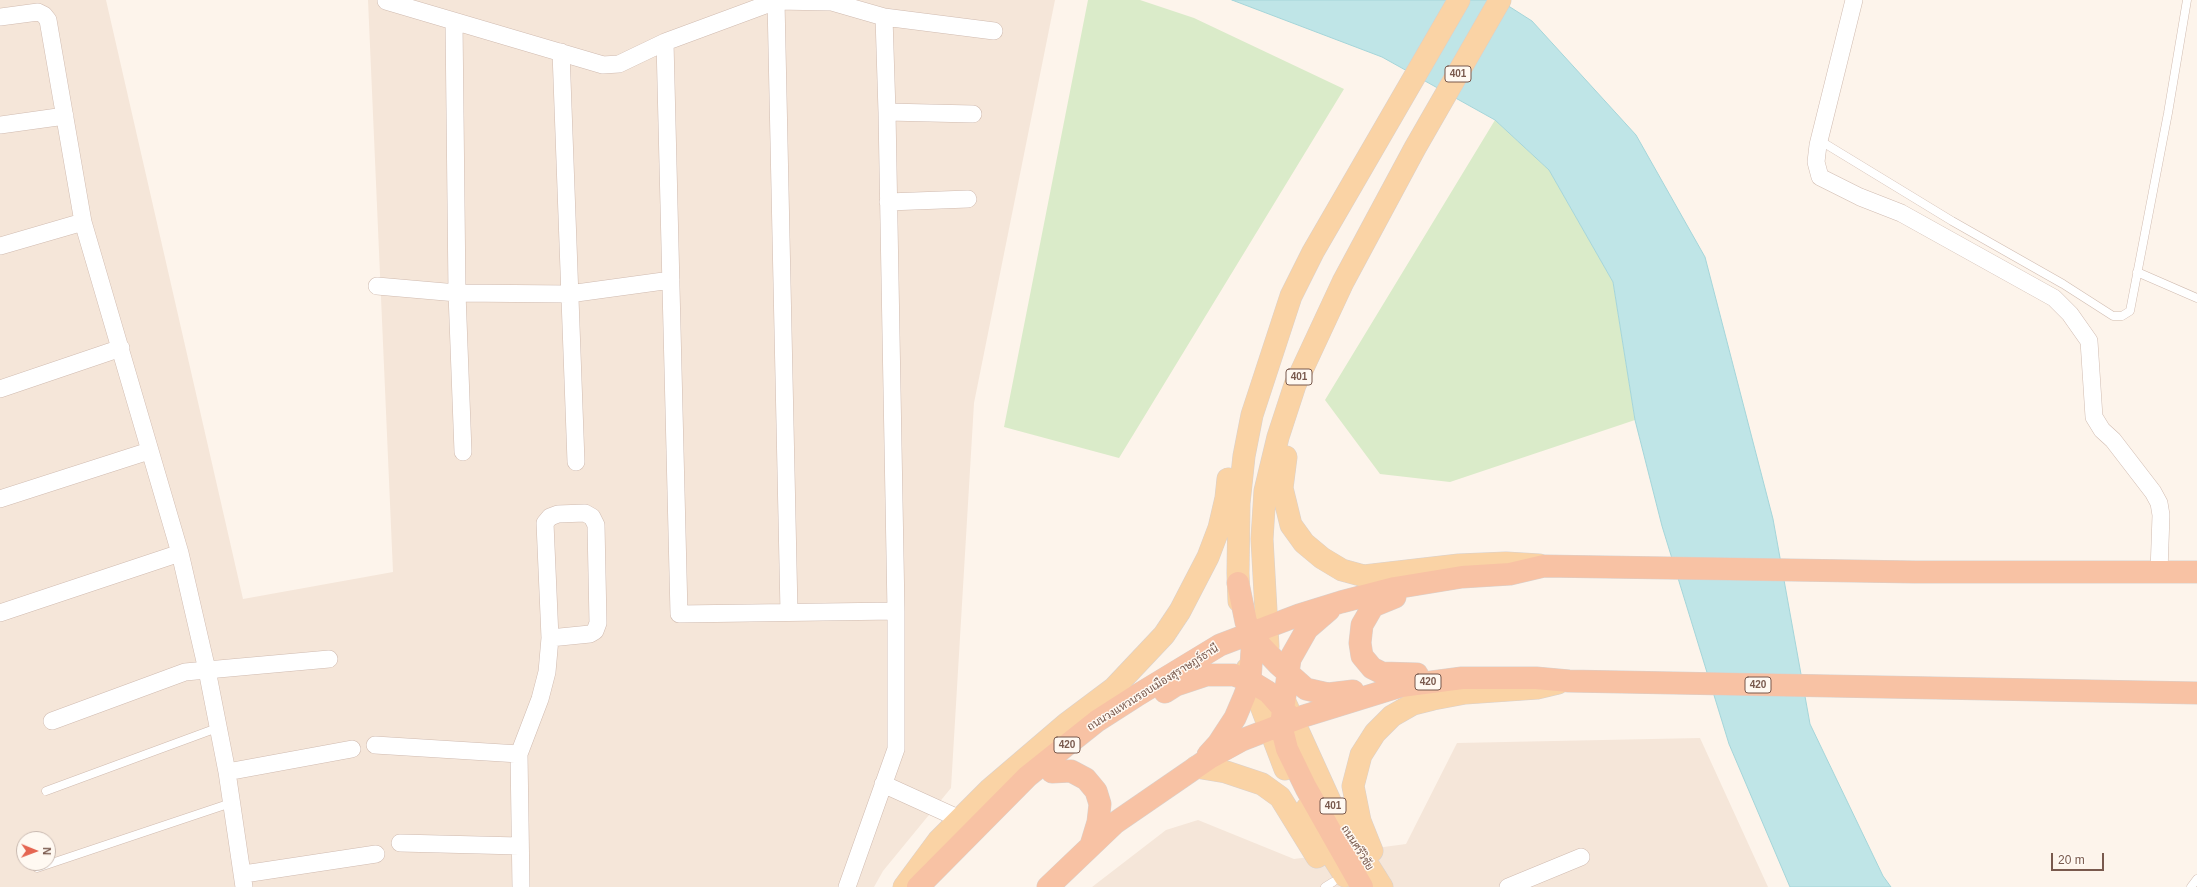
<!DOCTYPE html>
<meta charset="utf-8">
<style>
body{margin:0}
#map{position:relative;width:2197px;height:887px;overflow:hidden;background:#fdf4eb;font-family:Helvetica,sans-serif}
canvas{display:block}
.north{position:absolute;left:16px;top:831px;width:40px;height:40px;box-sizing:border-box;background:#fff9f2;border:1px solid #c9b9b0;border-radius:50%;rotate:91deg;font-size:11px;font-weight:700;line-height:16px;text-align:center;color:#79594d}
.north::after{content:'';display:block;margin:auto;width:14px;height:18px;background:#e56652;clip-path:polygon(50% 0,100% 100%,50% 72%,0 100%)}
.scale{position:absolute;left:2051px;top:853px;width:53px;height:18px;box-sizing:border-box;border:2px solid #79594d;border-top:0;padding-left:5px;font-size:12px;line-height:14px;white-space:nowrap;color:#79594d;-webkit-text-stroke:3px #fff9f2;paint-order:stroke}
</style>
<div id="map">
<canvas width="2197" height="887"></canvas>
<div class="north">N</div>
<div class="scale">20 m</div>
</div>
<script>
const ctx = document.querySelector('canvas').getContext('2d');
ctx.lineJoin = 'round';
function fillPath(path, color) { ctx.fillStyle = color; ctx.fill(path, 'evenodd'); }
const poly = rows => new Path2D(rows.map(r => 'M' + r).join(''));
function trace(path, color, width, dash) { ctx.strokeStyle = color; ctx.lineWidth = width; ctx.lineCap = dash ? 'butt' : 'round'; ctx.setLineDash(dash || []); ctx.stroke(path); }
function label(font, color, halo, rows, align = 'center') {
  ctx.font = font + ' Helvetica,Sarabun,sans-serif'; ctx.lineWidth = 3; ctx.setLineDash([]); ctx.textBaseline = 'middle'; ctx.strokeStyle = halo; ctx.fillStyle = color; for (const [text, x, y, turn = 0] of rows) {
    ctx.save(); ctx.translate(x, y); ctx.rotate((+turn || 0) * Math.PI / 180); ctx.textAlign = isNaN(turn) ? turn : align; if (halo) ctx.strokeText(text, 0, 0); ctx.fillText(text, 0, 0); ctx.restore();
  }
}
const residential = poly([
 [0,0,106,0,243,599,393,572,368,0,1055,0,974,403,951,788,883,871,874,887,0,887],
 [24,839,48,839,48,863,24,863],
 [1700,738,1768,887,1092,887,1166,830,1198,820,1294,859,1406,844,1457,743]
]);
const green = poly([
 [1088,0,1140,0,1194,18,1344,89,1119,458,1004,427],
 [1495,120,1549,170,1613,282,1635,420,1450,482,1380,474,1325,400]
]);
const water = poly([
 [1232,0,1499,0,1532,21,1636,135,1705,257,1773,519,1810,724,1883,876,1891,887,1790,887,1729,744,1662,526,1635,420,1613,282,1549,170,1495,120,1382,57,1232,0]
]);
const service = poly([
 [1819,140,1952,221,2063,284,2113,316,2122,316,2130,311,2168,113,2187,0],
 [2137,272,2197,298],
 [46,791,217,728],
 [37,868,231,803],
 [1325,887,1333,882],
 [2191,887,2197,879]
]);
const minor = poly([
 [1854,0,1818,145,1816,162,1820,177,1860,197,1901,213,2054,298,2070,314,2089,341,2094,417,2102,430,2113,440,2153,492,2159,503,2161,515,2159,572],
 [386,1,603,65,619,64,665,42,776,1,832,2,884,17,994,31],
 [776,1,789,612],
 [0,17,38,12,44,15,48,20,83,222],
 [454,22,457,293,463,452],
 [665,42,679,614,896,611],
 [561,52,576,462],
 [887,112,973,114],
 [0,125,65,116],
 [888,202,968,199],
 [0,246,83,222,180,553,207,670,227,772,244,887],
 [377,286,457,293,569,294,671,280],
 [0,389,121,348],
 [0,499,149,451],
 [0,613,180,553],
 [52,721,185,672,329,659],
 [375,745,519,754],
 [227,772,352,749],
 [883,784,960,819],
 [400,843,519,846],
 [244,874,376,854],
 [521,887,519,754,540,699,547,672,550,638,590,634,595,631,598,623,596,525,592,517,585,513,558,514,550,517,545,523,550,638],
 [847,887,896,749,896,611,887,112,884,17],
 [1508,887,1581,857]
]);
const primary = poly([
 [1286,457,1282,488,1291,525,1304,543,1322,558,1342,570,1364,576,1459,565,1506,563,1539,565],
 [1239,601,1238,573,1239,503,1244,456,1252,415,1291,296,1313,252,1459,0],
 [1268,647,1262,539,1265,491,1278,437,1295,385,1343,282,1415,148,1500,0],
 [1247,669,1285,769],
 [1285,702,1335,812,1382,887],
 [1196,767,1226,772,1262,784,1280,797,1317,857],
 [1307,808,1324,843,1345,876],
 [1372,851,1360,821,1353,786,1361,755,1375,733,1392,716,1413,704,1433,699,1465,693,1537,688,1558,683],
 [904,887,938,841,990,789,1066,724,1114,688,1164,635,1180,611,1208,557,1219,528,1226,498,1228,479]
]);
const trunk = poly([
 [1238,583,1246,622,1261,646,1279,665,1306,689,1328,694,1353,691],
 [1395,597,1373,606,1362,625,1360,643,1362,656,1372,668,1382,673,1417,674],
 [1329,610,1307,629,1290,659,1281,725,1287,749,1306,788,1362,887],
 [1165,692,1176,685,1206,675,1234,675,1250,681,1268,692,1293,720],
 [1208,755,1218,744,1235,718,1244,697,1250,681,1253,634],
 [1052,772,1071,771,1086,779,1096,791,1100,804,1098,822,1091,845],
 [918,887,1028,776,1097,721,1136,696,1220,645,1299,615,1341,602,1395,588,1462,577,1510,574,1544,566,1915,572,2197,572],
 [1048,887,1115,823,1211,757,1242,740,1304,716,1401,686,1462,678,1536,678,1569,681,2197,693]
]);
const shields = [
 [1458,74,26],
 [1299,377,26],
 [1428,682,26],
 [1758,685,26],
 [1067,745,26],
 [1333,806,26]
];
const shieldNames = [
 ["401",1458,74],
 ["401",1299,377],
 ["420",1428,682],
 ["420",1758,685],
 ["420",1067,745],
 ["401",1333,806]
];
const streetNames = [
 ["ถนนวงแหวนรอบเมืองสุราษฎร์ธานี",1153,688,-32],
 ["ถนนศรีวิชัย",1357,848,58]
];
fillPath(residential, '#f5e6d9');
fillPath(green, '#daebc9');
fillPath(water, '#bfe5e7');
trace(water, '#a5d5d9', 1);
trace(service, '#d0bbb0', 9);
trace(minor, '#d0bbb0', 18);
trace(primary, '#d9d1cd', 23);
trace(trunk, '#d9d1cd', 23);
trace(service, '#fff', 8);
trace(minor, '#fff', 17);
trace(primary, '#fad3a5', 22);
trace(trunk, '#f8c2a4', 22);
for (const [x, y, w] of shields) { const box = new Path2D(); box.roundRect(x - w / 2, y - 8, w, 16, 3); ctx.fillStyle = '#fff9f2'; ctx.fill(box); trace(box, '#79594d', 1); }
label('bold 10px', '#79594d', null, shieldNames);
label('11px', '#79594d', '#fff9f2', streetNames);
</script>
